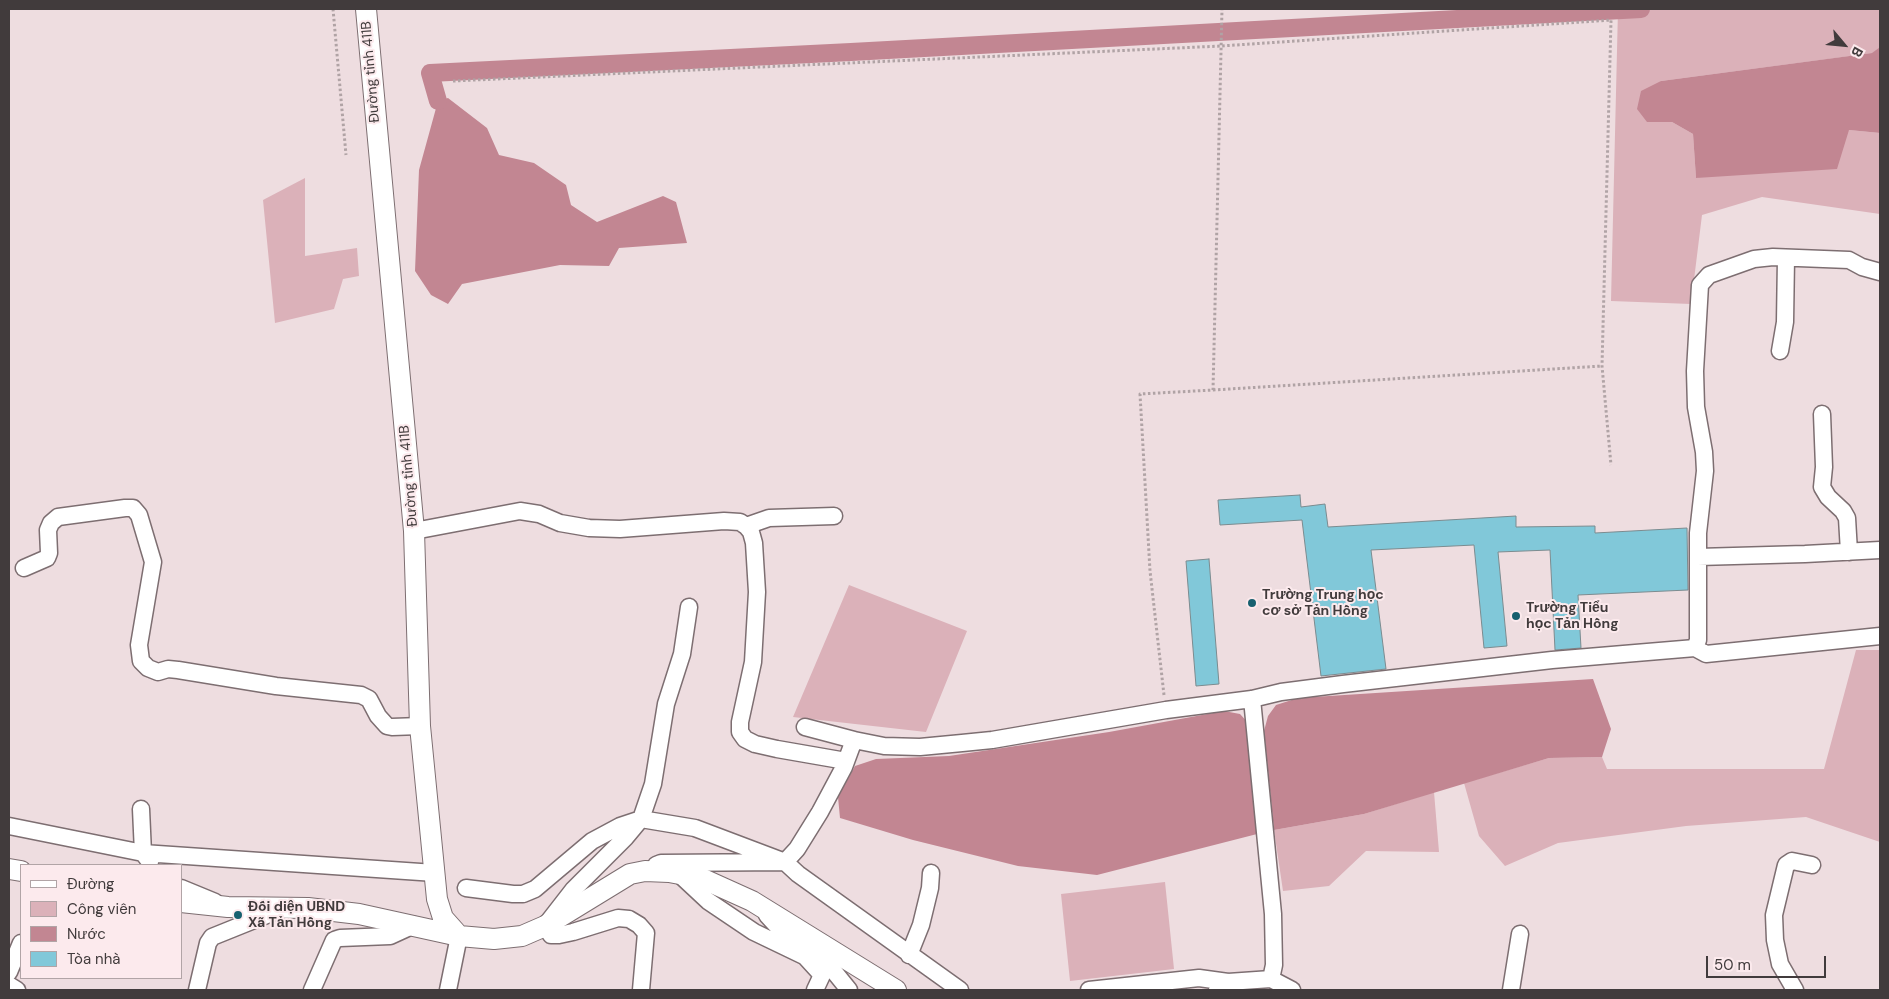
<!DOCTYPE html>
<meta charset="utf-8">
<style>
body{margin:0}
#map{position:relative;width:1889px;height:999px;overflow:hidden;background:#eedde0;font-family:"DM Sans",sans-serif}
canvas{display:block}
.frame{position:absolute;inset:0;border:10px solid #413b3c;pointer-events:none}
.legend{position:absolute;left:20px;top:864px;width:162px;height:115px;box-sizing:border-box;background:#fceaed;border:1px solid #b1a4a6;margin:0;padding:6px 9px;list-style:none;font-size:15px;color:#413b3c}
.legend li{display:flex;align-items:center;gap:10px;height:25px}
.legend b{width:25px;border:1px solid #b1a4a6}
.north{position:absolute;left:1819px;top:20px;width:50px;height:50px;-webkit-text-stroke:4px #fceaed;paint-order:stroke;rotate:118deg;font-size:14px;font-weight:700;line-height:20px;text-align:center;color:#413b3c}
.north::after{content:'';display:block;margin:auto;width:18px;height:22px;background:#413b3c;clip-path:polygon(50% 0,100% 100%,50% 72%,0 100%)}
.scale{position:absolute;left:1706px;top:956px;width:120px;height:22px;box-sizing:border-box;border:2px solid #413b3c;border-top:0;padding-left:6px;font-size:15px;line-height:18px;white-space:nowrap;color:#413b3c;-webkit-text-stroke:4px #fceaed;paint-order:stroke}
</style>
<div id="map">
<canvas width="1889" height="999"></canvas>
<div class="frame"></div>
<ul class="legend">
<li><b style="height:6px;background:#fff"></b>Đường</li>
<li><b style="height:14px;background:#dbb1b9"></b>Công viên</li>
<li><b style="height:14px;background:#c28692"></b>Nước</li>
<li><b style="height:14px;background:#81c8d9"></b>Tòa nhà</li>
</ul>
<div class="north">B</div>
<div class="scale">50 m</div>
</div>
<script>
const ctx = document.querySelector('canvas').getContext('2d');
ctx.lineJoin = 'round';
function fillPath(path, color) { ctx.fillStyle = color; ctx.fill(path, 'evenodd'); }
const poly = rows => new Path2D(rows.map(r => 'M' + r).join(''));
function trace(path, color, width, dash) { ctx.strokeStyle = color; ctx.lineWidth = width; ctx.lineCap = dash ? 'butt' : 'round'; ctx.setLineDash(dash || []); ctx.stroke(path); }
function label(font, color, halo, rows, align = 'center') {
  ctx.font = font + ' "DM Sans",sans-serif'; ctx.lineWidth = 4; ctx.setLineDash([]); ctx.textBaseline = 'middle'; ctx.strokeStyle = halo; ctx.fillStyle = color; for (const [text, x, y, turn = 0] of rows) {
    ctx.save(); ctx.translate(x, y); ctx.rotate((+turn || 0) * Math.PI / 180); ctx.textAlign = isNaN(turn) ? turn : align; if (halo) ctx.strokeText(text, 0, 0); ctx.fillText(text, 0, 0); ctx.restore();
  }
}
const green = poly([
 [1618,9,1880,9,1880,47,1873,53,1661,81,1647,122,1672,122,1693,134,1696,178,1849,130,1880,133,1880,214,1762,197,1702,215,1691,304,1611,301],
 [305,178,305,256,357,248,359,276,343,279,334,309,275,323,263,200],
 [849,585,967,631,926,732,793,717],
 [1856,650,1880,650,1880,842,1806,817,1686,826,1558,843,1505,866,1479,836,1464,783,1549,758,1602,757,1607,769,1824,769],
 [1434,792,1439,852,1366,851,1329,886,1283,891,1274,830,1364,814],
 [1165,882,1174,969,1070,981,1061,894]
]);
const water = poly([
 [1880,47,1880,133,1849,130,1837,169,1696,178,1693,134,1672,122,1647,122,1637,109,1641,91,1661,81,1872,53],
 [448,98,487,128,499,155,534,163,566,185,571,205,597,222,663,196,676,202,687,243,619,248,609,266,560,265,462,284,448,304,431,295,415,271,419,170,438,101],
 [1593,679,1611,729,1602,757,1549,758,1364,814,1274,830,1264,731,1268,716,1276,705,1298,698],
 [1224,711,1240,714,1250,725,1261,833,1097,875,1018,866,913,840,840,818,838,797,855,766,876,759,949,756,1109,732]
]);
const canal = poly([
 [438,101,430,73,851,52,1641,9]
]);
const building = poly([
 [1300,495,1301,507,1325,504,1328,527,1516,516,1516,527,1595,526,1595,533,1687,528,1688,590,1578,595,1581,648,1555,650,1550,550,1498,552,1507,646,1484,648,1474,545,1371,550,1386,669,1321,676,1302,520,1220,525,1218,500,1300,495],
 [1209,559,1219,684,1196,686,1186,561,1209,559]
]);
const path = poly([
 [333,9,346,155],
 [453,81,1221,46,1611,20,1602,366,1611,465],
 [1213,390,1602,366],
 [1164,695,1150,571,1140,394,1213,390,1222,9]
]);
const minor = poly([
 [1780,351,1785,322,1786,258],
 [1822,414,1824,467,1822,487,1828,497,1843,511,1847,518,1849,552],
 [746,526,769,518,834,516],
 [414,531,520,511,539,514,560,523,589,528,620,529,724,521,740,522,746,526,751,532,754,543,757,592,753,662,740,722,740,732,745,739,755,744,777,749,846,761],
 [1698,557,1805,554,1880,550],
 [24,568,47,558,49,553,48,530,51,523,58,517,125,508,133,508,139,515,153,562,139,645,141,661,148,668,158,672,168,669,178,670,276,686,361,695,369,699,378,716,387,726,392,727,420,726],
 [1695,648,1706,654,1880,636],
 [805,727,854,740],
 [141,809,143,853,150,862],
 [9,826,143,853,435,873],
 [656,865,661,863,785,862,798,874,960,990],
 [678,873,708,901,754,932,806,957],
 [181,888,215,902],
 [466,888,513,894,523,894,535,889,592,841,620,826,641,819,695,828,785,862,797,849,820,812,844,767,854,740,884,746,920,747,962,743,992,740,1166,710,1252,699,1281,692,1343,684,1552,660,1695,648,1698,640,1698,533,1705,471,1704,452,1696,407,1695,371,1700,285,1709,275,1754,259,1773,257,1849,260,1862,267,1880,272],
 [767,915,822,975,815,990],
 [807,938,849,990],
 [909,955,921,925,930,888,931,873],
 [9,972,21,943],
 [1271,979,1292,990],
 [1228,982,1271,979,1274,965,1273,914,1252,699],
 [9,985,17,990],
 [197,990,208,943,212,937,279,910],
 [312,990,334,940,340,938,390,936,414,925],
 [448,990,459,936],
 [641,990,646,933,639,925,629,919,618,918,573,932,559,935,551,935,545,926,573,890,626,837,641,819,653,784,666,704,682,654,689,607],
 [1089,990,1199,978,1228,982,1217,990],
 [1511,990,1520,934],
 [1795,990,1780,964,1775,940,1774,915,1786,865,1792,861,1812,865]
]);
const major = poly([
 [366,9,414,531,420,726,437,899,443,918,459,936],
 [9,869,21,871],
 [181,902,228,907,308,908,359,914,459,936,494,939,522,936,545,926,630,874,645,871,669,872,701,878,752,901,896,990]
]);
const markers = [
 [1252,603,5,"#17606f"],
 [1516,616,5,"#17606f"],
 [238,915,5,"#17606f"]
];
const streetNames = [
 ["Đường tỉnh 411B",371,72,-95],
 ["Đường tỉnh 411B",409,476,-95]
];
const poiNames = [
 ["Trường Trung học",1262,595],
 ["cơ sở Tản Hồng",1262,611],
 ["Trường Tiểu",1526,608],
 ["học Tản Hồng",1526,624],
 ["Đối diện UBND",248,907],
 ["Xã Tản Hồng",248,923]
];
fillPath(green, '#dbb1b9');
fillPath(water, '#c28692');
trace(canal, '#c28692', 18);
fillPath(building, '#81c8d9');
trace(building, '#7b8b8f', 1);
trace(minor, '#7d6e71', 19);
trace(major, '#7d6e71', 22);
trace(path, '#b0a3a5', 3, [2.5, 2.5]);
trace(minor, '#fff', 16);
trace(major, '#fff', 20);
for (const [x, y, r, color] of markers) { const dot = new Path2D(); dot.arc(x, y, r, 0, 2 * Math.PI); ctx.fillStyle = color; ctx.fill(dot); trace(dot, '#fceaed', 2); }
label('14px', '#413b3c', '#fceaed', streetNames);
label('bold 14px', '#413b3c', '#fceaed', poiNames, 'left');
</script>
